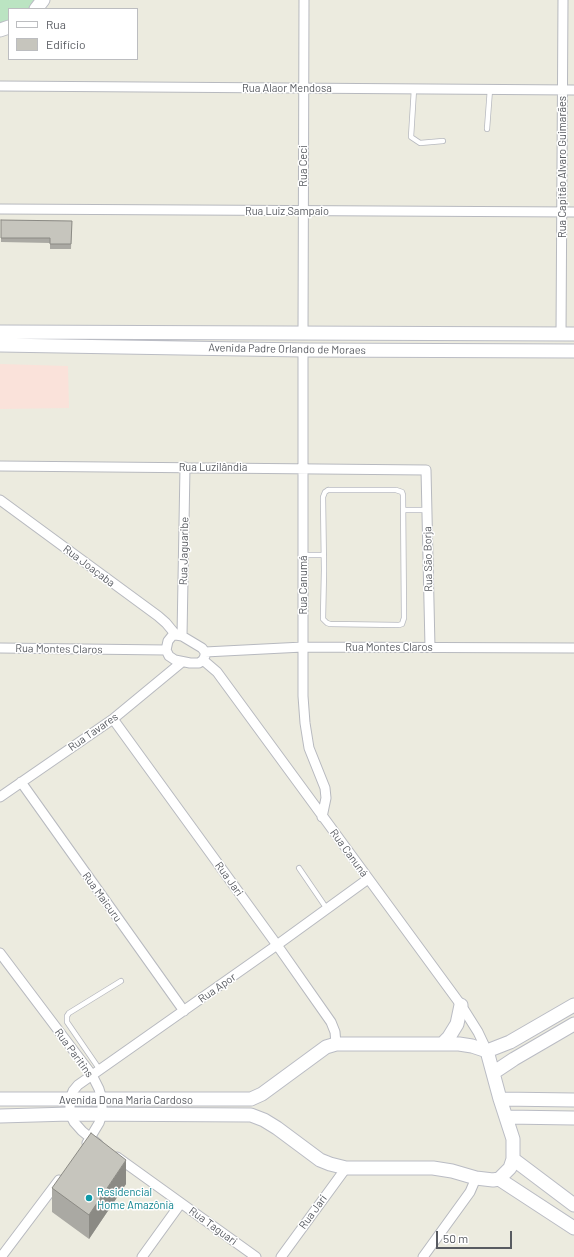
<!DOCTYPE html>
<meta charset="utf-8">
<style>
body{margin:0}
#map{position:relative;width:574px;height:1257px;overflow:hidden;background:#ecebdf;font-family:Barlow,sans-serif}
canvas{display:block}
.legend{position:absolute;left:8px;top:8px;width:130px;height:52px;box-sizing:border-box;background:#fff;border:1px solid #bcbdc0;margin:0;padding:5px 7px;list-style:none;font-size:12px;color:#585b61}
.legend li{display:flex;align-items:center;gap:8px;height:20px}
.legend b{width:20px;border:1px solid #bcbdc0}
.scale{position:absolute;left:436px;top:1231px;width:76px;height:18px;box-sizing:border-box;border:2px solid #585b61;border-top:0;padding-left:5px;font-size:12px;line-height:14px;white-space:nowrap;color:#585b61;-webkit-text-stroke:3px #fff;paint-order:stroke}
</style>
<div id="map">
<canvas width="574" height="1257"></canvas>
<ul class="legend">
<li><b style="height:5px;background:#fff"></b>Rua</li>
<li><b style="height:11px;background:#c6c5bd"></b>Edifício</li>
</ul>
<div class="scale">50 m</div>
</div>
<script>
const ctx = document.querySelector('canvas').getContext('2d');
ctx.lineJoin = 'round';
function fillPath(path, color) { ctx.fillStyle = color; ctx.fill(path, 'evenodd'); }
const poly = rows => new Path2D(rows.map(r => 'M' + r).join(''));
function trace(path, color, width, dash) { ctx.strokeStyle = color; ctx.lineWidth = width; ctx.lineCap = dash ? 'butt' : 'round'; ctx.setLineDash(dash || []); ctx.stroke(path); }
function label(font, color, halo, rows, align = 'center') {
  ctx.font = font + ' Barlow,sans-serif'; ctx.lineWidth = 3; ctx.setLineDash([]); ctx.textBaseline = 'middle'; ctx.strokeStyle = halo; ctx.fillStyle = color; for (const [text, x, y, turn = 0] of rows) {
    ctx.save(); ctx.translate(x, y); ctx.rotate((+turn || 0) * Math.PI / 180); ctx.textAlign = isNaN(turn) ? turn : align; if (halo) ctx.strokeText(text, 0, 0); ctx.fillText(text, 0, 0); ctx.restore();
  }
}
const medical = poly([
 [0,364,68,366,69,408,0,409]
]);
const green = poly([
 [0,0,39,0,30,9,9,9,9,22,0,25]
]);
const lane = poly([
 [414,89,411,137,420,143,443,141],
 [487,129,490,89],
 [328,490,396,490,402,492,403,495,404,618,402,624,399,625,330,624,327,623,323,619,324,570,323,497,325,492,328,490],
 [404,510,427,510],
 [303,555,324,555],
 [299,868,327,909],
 [100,1070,67,1022,67,1016,69,1013,121,981]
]);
const street = poly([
 [0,86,574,90],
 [0,209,574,212],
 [303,333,304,0],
 [561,334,563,0],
 [303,350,303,696,305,723,309,748,325,788,326,798,322,817],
 [0,466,426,470,430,647],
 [0,500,158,616,166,623,176,635],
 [176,635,182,636,202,648,205,652,205,656,203,660,199,663,190,663,175,660,169,656,166,650,168,641,172,636,176,635],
 [182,636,185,467],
 [0,648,166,650],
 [205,652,303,647,574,648],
 [203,660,217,672,461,1005,478,1032,487,1051],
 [113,719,277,945,331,1022,335,1032,336,1044],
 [21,782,184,1011],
 [0,797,113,719,182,662],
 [0,953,92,1075,99,1089,102,1099,102,1114,99,1123,87,1143],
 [98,1144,82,1131,74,1122,70,1114,70,1099,73,1091,78,1085,277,945,368,879],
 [117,1157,256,1257],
 [1,1257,59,1180],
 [142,1257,181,1203],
 [281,1257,346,1168],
 [423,1257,470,1192,476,1178]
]);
const secondary = poly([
 [36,9,43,0],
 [0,30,9,27],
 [0,332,574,334],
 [0,345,303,350,574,351],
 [443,1043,449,1037,457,1024,461,1005],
 [487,1051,510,1042,574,1005],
 [493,1073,514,1059,574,1024],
 [0,1099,251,1099,262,1094,326,1047,336,1044,459,1044,472,1046,487,1051],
 [500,1099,574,1100],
 [0,1116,70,1114,251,1115,264,1120,277,1128,320,1160,330,1164,346,1168,433,1168,452,1171,476,1178,493,1180,499,1179,510,1168,513,1159,513,1139,500,1099,487,1051],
 [506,1117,574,1118],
 [513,1159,574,1205],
 [499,1179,574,1228]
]);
const wall = poly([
 [1,220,72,221,71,249,50,249,50,243,1,242],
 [126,1184,89,1239,52,1212,52,1188]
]);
const shadedWall = poly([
 [126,1160,126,1184,89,1239,89,1215]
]);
const building = poly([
 [1,220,72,221,71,244,50,244,50,238,1,238,1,220],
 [91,1133,126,1160,89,1215,52,1188,91,1133]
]);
const markers = [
 [89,1198,4,"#0f9aa8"]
];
const streetNames = [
 ["Rua Alaor Mendosa",287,88],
 ["Rua Ceci",303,166,-90],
 ["Rua Capitão Alvaro Guimarães",562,167,-90],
 ["Rua Luiz Sampaio",287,211],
 ["Avenida Padre Orlando de Moraes",287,349,1],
 ["Rua Luzilândia",213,467],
 ["Rua Jaguaribe",184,551,-89],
 ["Rua São Borja",428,559,-91],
 ["Rua Joaçaba",89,566,37],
 ["Rua Canumá",303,585,-90],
 ["Rua Montes Claros",389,647],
 ["Rua Montes Claros",59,649,1],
 ["Rua Tavares",93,732,-35],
 ["Rua Canuná",349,853,54],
 ["Rua Jari",229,879,54],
 ["Rua Maicuru",102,897,54],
 ["Rua Apor",217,988,-35],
 ["Rua Paritins",74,1053,54],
 ["Avenida Dona Maria Cardoso",126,1100],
 ["Rua Jari",313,1212,-54],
 ["Rua Taguari",213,1226,36]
];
const cultureNames = [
 ["Residencial",97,1192],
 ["Home Amazônia",97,1205]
];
fillPath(medical, '#fae2da');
fillPath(green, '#bbe4c2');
trace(lane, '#b7b9bf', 6);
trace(street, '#b7b9bf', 11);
trace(secondary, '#babcc4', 15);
trace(lane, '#fff', 4.5);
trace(street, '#fff', 9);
trace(secondary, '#fff', 13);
fillPath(wall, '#aaa9a3');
fillPath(shadedWall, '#8b8a84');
fillPath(building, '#c6c5bd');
trace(building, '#8b8a84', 1);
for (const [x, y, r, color] of markers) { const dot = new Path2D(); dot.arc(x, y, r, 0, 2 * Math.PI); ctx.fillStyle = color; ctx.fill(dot); trace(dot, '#fff', 1.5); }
label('11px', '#585b61', '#fff', streetNames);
label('11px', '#0d838f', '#fff', cultureNames, 'left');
</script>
